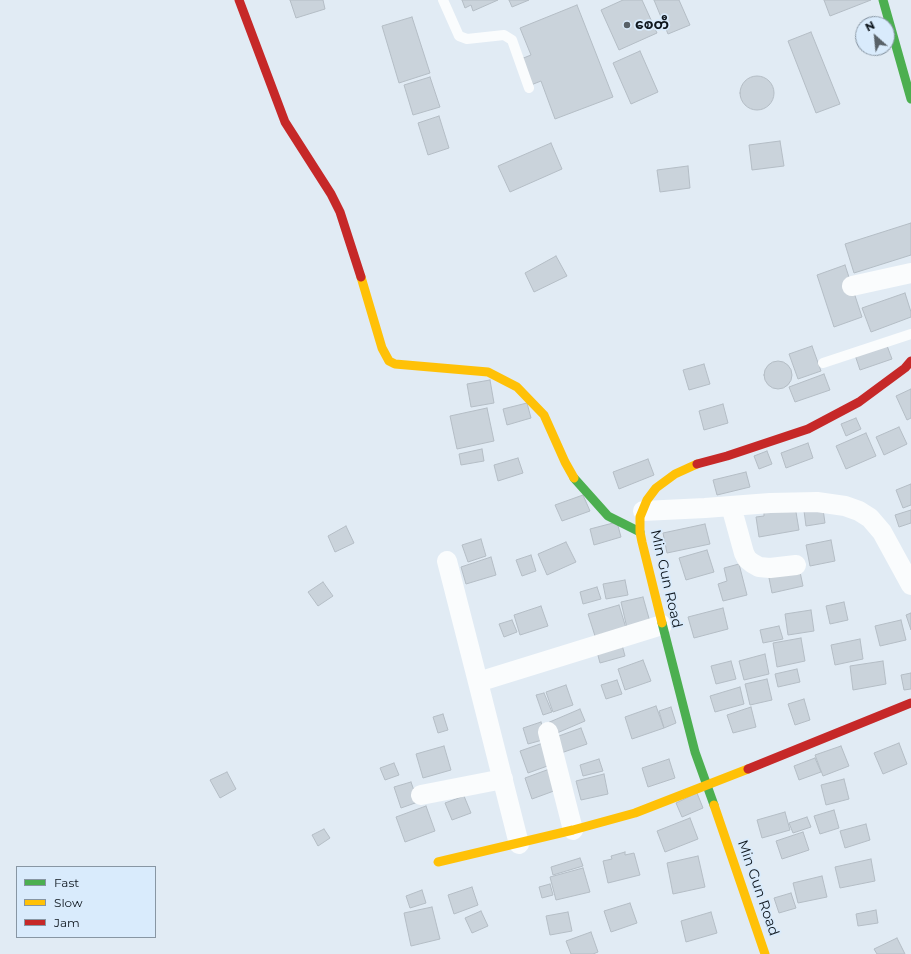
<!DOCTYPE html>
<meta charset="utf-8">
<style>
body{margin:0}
#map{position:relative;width:911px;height:954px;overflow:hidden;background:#e1ebf4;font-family:Montserrat,sans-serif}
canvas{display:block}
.legend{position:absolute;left:16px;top:866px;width:140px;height:72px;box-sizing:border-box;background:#d9ebfc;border:1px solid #8896a3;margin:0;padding:5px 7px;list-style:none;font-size:12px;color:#0e161d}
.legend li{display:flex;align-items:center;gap:8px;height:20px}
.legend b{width:20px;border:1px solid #8896a3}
.north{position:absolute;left:855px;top:16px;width:40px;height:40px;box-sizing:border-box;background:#d9ebfc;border:1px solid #8896a3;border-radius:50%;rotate:333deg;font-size:11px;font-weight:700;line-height:16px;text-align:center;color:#0e161d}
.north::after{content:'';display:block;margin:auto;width:14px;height:18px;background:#586168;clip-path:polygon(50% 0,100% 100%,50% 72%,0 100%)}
</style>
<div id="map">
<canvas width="911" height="954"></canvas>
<ul class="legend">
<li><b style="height:5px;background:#4caf50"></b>Fast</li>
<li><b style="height:5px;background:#ffc107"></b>Slow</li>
<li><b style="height:5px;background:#c62828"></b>Jam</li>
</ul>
<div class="north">N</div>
</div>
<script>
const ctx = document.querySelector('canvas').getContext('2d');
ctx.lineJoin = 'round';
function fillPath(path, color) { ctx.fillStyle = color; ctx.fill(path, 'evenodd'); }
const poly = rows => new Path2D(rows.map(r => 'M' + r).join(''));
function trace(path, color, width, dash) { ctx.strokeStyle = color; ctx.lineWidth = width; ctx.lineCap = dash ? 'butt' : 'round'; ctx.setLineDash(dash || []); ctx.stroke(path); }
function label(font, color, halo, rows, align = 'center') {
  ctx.font = font + ' Montserrat,"Noto Sans Myanmar",sans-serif'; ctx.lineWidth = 3.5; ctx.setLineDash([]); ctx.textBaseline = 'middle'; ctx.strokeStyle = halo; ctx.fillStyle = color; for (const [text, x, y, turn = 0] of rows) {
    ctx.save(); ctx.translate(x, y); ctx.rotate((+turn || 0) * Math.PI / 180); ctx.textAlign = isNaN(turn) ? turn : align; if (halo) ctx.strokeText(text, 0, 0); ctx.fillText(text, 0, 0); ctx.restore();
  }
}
const building = poly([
 [290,0,323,0,325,9,296,18,290,0],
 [462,0,498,0,473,11,471,5,465,8,462,0],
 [509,0,529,0,512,7,509,0],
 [623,0,642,0,657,33,619,50,601,10,623,0],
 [654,0,679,0,690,25,668,34,654,0],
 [824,0,871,0,830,16,824,0],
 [577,5,613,97,555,119,541,81,531,85,521,59,531,55,520,28,577,5],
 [412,17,430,73,399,83,382,26,412,17],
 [811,32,840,104,816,113,788,41,811,32],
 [640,51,658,92,631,104,613,63,640,51],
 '740 93a17 17 0 1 1 34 0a17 17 0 1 1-34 0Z',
 [430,77,440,107,413,115,404,85,430,77],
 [439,116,449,148,428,155,418,123,439,116],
 [780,141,784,166,752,170,749,145,780,141],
 [551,143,562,169,510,192,498,166,551,143],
 [688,166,690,188,660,192,657,170,688,166],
 [911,223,911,255,854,273,845,244,911,223],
 [556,256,567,276,534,292,525,273,556,256],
 [845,265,862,317,834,327,817,275,845,265],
 [905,293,911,312,911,317,871,332,862,308,905,293],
 [886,343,892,359,860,370,855,355,886,343],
 [812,346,821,371,798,379,789,354,812,346],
 '764 375a14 14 0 1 1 28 0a14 14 0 1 1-28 0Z',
 [704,364,710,384,689,390,683,370,704,364],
 [824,374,830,390,795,402,789,387,824,374],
 [490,380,494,403,471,407,467,384,490,380],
 [911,389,911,418,907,420,896,396,911,389],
 [527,403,531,418,507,425,503,409,527,403],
 [723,404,728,423,704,430,699,411,723,404],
 [487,408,494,441,457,449,450,416,487,408],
 [856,418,861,429,846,436,841,424,856,418],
 [899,427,907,444,884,455,876,437,899,427],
 [866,433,876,456,846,469,836,446,866,433],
 [808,443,813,458,786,468,781,453,808,443],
 [482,449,484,461,461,465,459,454,482,449],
 [767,451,772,464,759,469,754,456,767,451],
 [518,458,523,473,498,481,494,465,518,458],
 [648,459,654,475,619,489,613,472,648,459],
 [746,472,750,487,717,495,713,480,746,472],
 [911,484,911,505,903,508,896,490,911,484],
 [583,495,590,511,562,521,555,505,583,495],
 [795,506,799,530,759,537,756,517,764,516,764,511,795,506],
 [823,509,825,523,806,526,804,511,823,509],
 [911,510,911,523,899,527,895,515,911,510],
 [617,522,621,537,594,545,590,529,617,522],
 [705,524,710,544,667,553,663,533,705,524],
 [346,526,354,543,335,552,328,536,346,526],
 [481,539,486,556,468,562,462,545,481,539],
 [831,540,835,561,810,566,806,545,831,540],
 [566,542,576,562,547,575,538,554,566,542],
 [707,550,714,572,686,580,679,558,707,550],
 [531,555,536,571,522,576,516,560,531,555],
 [491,557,496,575,466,584,461,567,491,557],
 [739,564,747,595,723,601,718,584,727,581,724,568,739,564],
 [799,567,803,586,772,593,768,573,799,567],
 [625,580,628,595,606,599,603,584,625,580],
 [323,582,333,596,318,606,308,592,323,582],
 [597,587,601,599,583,604,580,592,597,587],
 [643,597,650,622,627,628,621,602,643,597],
 [844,602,848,620,830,624,826,606,844,602],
 [619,605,626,628,595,636,588,614,619,605],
 [541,606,548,626,520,635,514,615,541,606],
 [723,608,728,629,694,638,688,617,723,608],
 [811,610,814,631,788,635,785,614,811,610],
 [911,613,911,630,906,615,911,613],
 [512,620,517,632,504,637,499,624,512,620],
 [901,620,906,640,880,646,875,626,901,620],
 [779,626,783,639,763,643,760,630,779,626],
 [801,638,805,661,777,667,773,643,801,638],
 [860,639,863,659,835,665,831,645,860,639],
 [621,641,625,656,600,663,596,648,621,641],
 [765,654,769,674,744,680,739,661,765,654],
 [643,660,651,681,625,690,618,669,643,660],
 [731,661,736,679,716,684,711,666,731,661],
 [883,661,886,684,853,690,850,666,883,661],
 [797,669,800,682,778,687,775,674,797,669],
 [911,673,911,689,904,690,901,675,911,673],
 [767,679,772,700,750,705,745,684,767,679],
 [617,680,622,694,606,699,601,685,617,680],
 [566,685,573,705,553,712,546,692,566,685],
 [740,687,744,704,715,712,710,696,740,687],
 [544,693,552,712,543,715,536,695,544,693],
 [804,699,810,720,795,725,788,704,804,699],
 [656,706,664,728,632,739,625,717,656,706],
 [671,707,676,723,664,728,659,711,671,707],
 [751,707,756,727,733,733,727,715,751,707],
 [580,709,585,721,550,736,545,724,580,709],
 [443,714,448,730,438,733,433,717,443,714],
 [541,722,546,739,528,744,523,728,541,722],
 [581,728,587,744,561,753,556,737,581,728],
 [546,742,553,764,528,773,520,751,546,742],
 [899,743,907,764,883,774,874,753,899,743],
 [444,746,451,770,423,778,416,754,444,746],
 [841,746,849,766,823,776,815,755,841,746],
 [815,758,821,772,799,780,794,766,815,758],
 [599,759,603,771,583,776,580,765,599,759],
 [669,759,675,778,648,787,642,768,669,759],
 [394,763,399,775,385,780,380,768,394,763],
 [555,767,562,788,532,799,525,778,555,767],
 [227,772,236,789,220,798,210,780,227,772],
 [604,774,608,794,581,800,576,781,604,774],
 [844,779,849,799,826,805,821,785,844,779],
 [411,782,418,802,401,808,394,787,411,782],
 [697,793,703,808,682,817,676,803,697,793],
 [464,796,471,813,452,820,445,803,464,796],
 [426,806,435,831,405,842,396,817,426,806],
 [834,810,839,828,820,834,814,816,834,810],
 [785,812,790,830,762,838,757,820,785,812],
 [807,817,811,827,793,833,789,823,807,817],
 [690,818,698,839,665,852,657,831,690,818],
 [866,824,870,840,845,848,840,831,866,824],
 [324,829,330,838,318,846,312,835,324,829],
 [803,832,809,850,782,859,776,841,803,832],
 [625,852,625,855,634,853,640,875,608,883,603,861,612,859,611,856,625,852],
 [698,856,705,887,673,894,667,863,698,856],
 [580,858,583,866,553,875,551,867,580,858],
 [871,859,875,881,840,888,835,867,871,859],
 [583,868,590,892,556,900,550,877,583,868],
 [822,876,827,897,798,903,793,883,822,876],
 [550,884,553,895,542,898,539,887,550,884],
 [472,887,478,905,454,914,448,895,472,887],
 [422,890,426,903,410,908,406,896,422,890],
 [791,893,796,908,779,913,774,898,791,893],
 [630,903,637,923,611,932,604,911,630,903],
 [432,907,440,939,411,946,404,913,432,907],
 [876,910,878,923,858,926,856,914,876,910],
 [481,911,488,926,472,933,465,918,481,911],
 [568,912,572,931,550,935,546,916,568,912],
 [711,912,717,933,686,942,681,921,711,912],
 [591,932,598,952,593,954,571,954,566,941,591,932],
 [897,938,905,954,877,954,874,949,897,938]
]);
const lane = poly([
 [443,0,459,36,467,39,504,35,512,40,529,88],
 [823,363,911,334]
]);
const street = poly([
 [852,286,911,273],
 [731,506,744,553,747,559,752,563,759,567,770,568,796,565],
 [643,511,705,508,770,503,817,502,845,506,859,511,870,518,882,532,911,585],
 [447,561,478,682],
 [548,732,573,830],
 [421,795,503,779],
 [519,844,478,682,662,625]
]);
const fast = poly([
 [883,0,911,99],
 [574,478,608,516,640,532],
 [662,623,695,752,714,805]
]);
const slow = poly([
 [361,277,382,348,389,361,395,364,488,372,517,387,544,415,565,462,574,478],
 [662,623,642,542,640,532,640,517,647,500,656,488,675,474,697,464],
 [714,805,765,954],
 [438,862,573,830,635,813,748,769]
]);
const jam = poly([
 [239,0,285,122,331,194,340,212,361,277],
 [697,464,727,456,808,429,859,402,905,368,911,361],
 [748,769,911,703]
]);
const markers = [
 [627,25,4,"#586168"]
];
const poiNames = [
 ["စေတီ",635,25]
];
const streetNames = [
 ["Min Gun Road",666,579,77],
 ["Min Gun Road",758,888,71]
];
fillPath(building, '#cad3db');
trace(building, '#b4bdc5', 1);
trace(lane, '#fafcfd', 10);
trace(street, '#fafcfd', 20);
trace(fast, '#4caf50', 9);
trace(slow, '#ffc107', 9);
trace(jam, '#c62828', 9);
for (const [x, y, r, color] of markers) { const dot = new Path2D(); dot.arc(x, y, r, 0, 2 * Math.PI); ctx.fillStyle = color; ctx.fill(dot); trace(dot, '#d9ebfc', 1.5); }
label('bold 14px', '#0e161d', '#d9ebfc', poiNames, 'left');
label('14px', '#0e161d', '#d9ebfc', streetNames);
</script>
